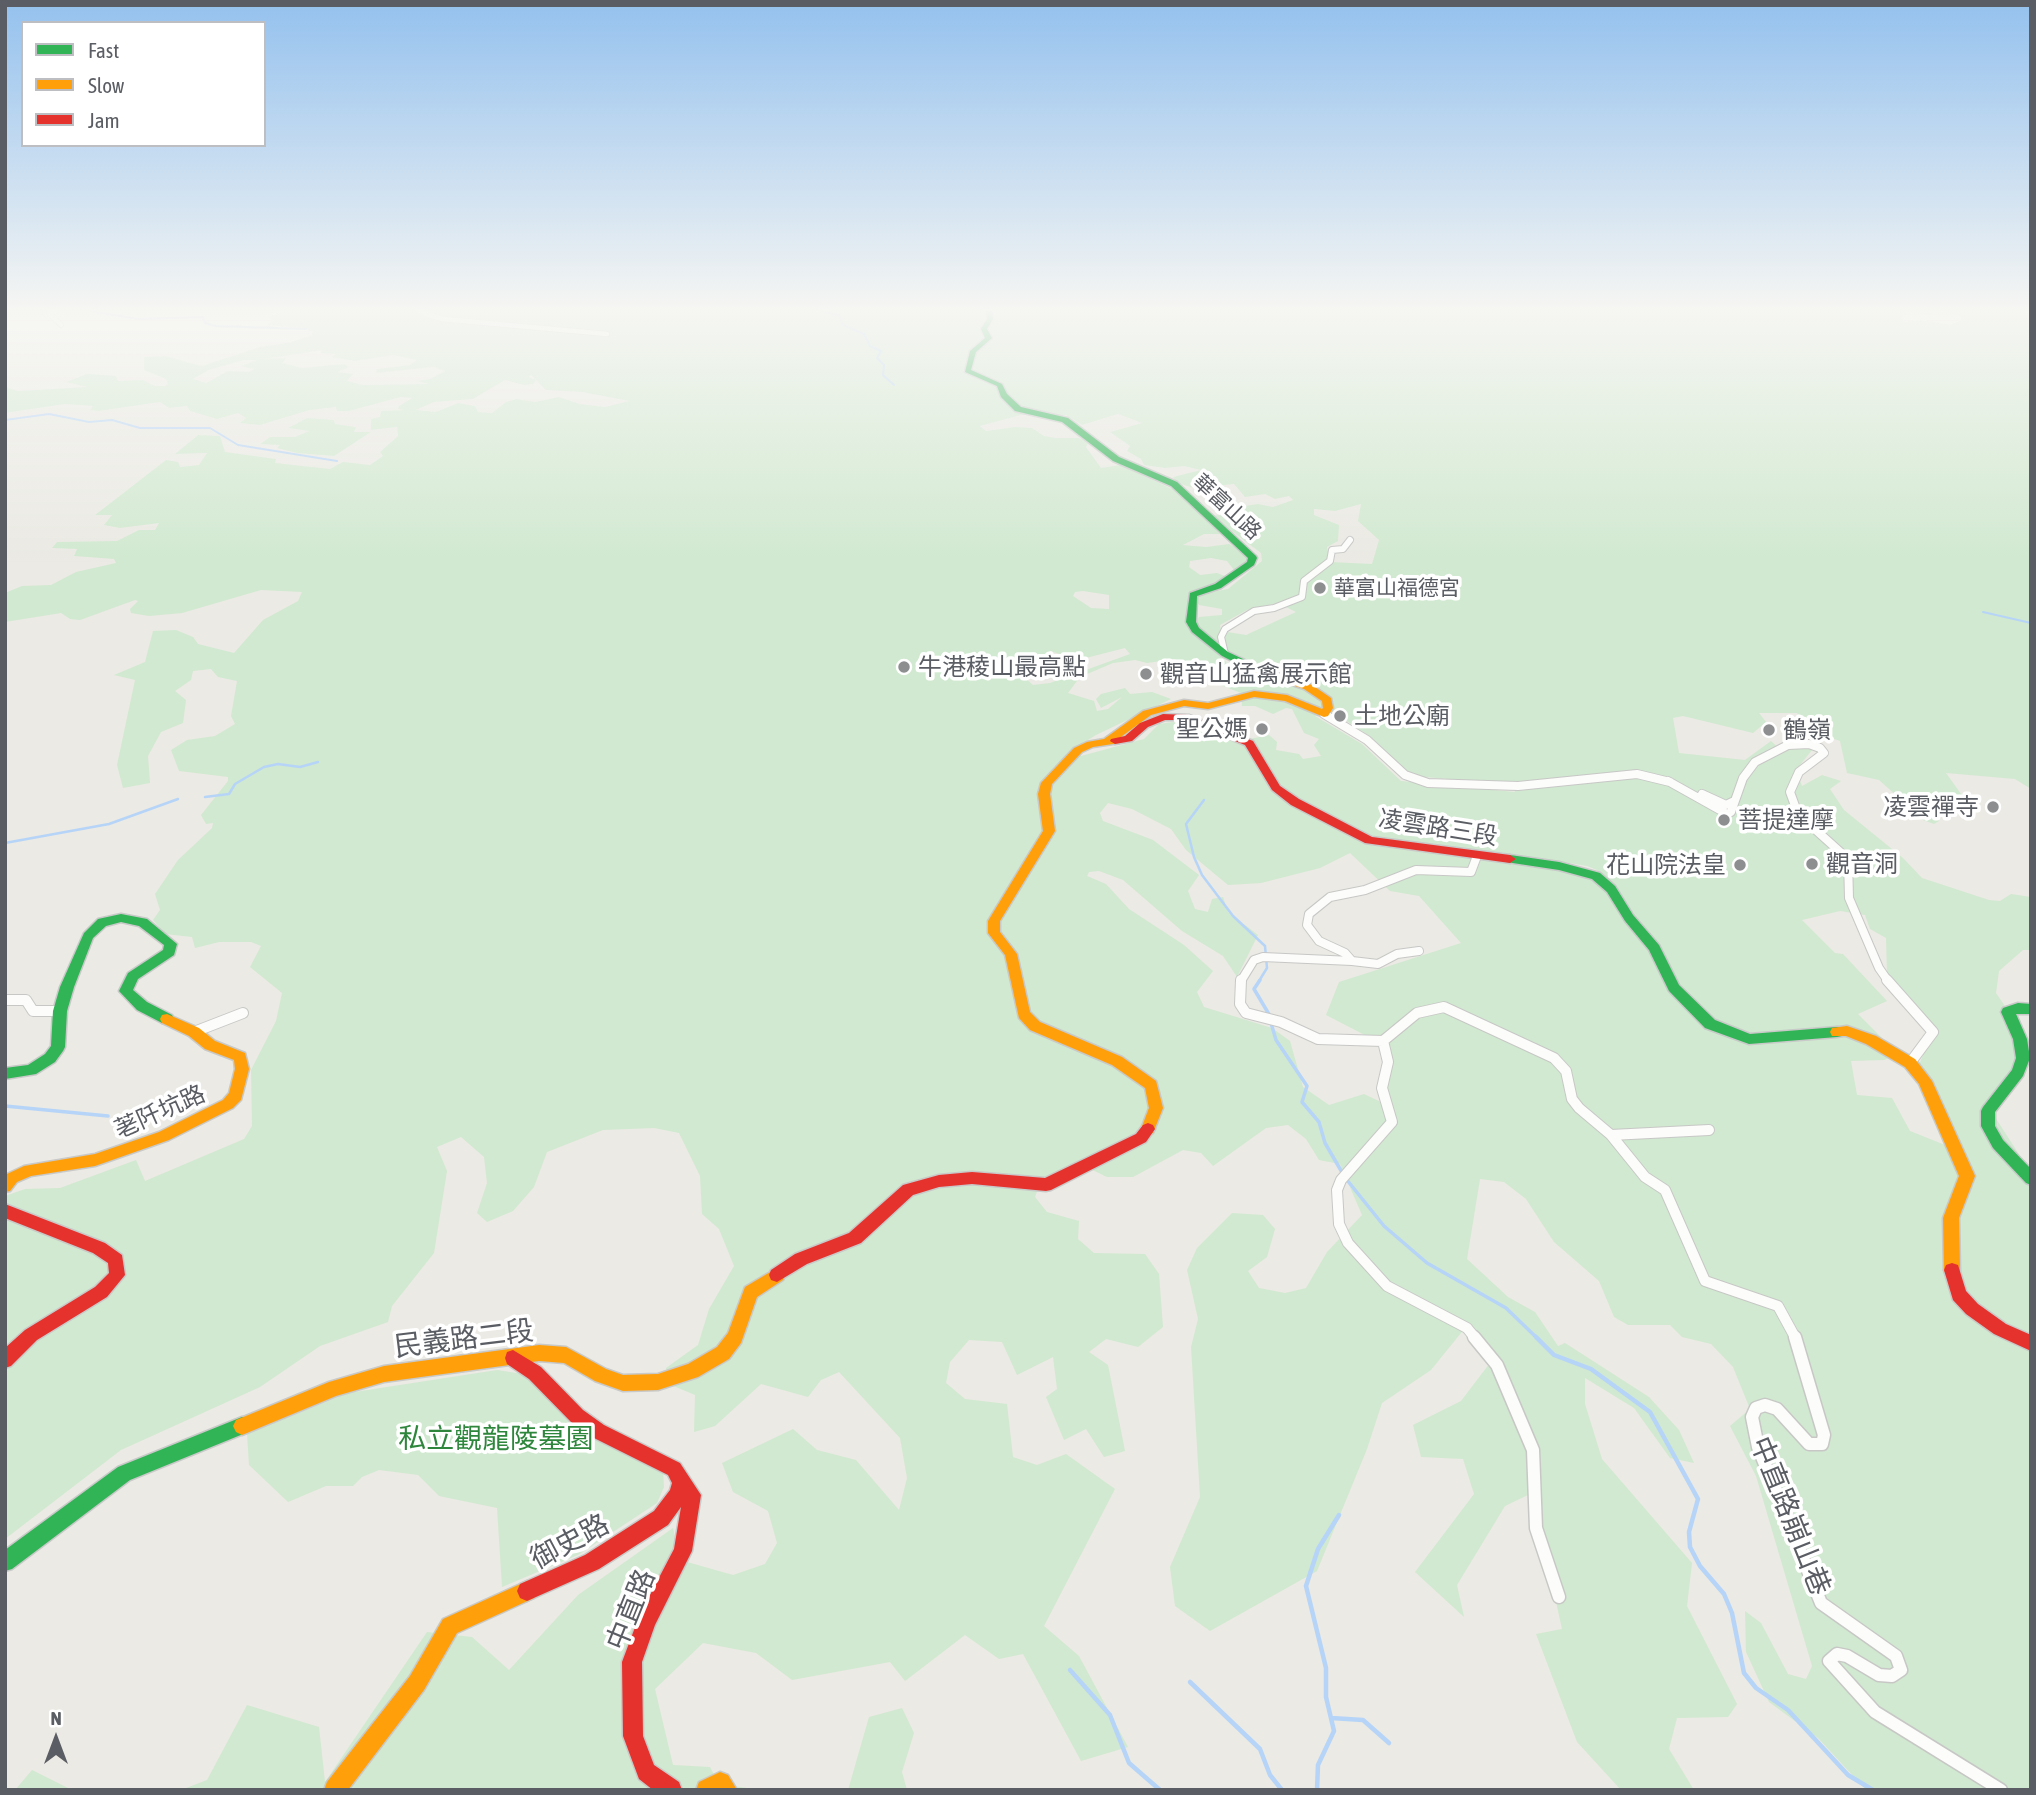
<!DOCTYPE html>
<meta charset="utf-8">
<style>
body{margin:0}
#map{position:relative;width:2036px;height:1795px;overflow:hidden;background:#ebeae4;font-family:"Asap Condensed",sans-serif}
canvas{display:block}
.frame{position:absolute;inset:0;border:7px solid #5a5d63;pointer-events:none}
.legend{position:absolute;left:21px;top:21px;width:245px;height:126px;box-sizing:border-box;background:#fff;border:2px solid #bdbec1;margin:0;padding:9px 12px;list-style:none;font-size:21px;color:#5a5d63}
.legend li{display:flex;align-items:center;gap:14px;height:35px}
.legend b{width:35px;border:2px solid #bdbec1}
.north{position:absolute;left:21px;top:1704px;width:70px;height:70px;-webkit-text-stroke:5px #fff;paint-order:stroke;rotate:0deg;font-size:19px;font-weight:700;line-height:28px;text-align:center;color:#5a5d63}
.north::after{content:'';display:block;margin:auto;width:24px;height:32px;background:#5a5d63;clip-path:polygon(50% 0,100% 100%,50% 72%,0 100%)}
</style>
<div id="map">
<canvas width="2036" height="1795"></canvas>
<div class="frame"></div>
<ul class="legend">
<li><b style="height:9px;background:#30b455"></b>Fast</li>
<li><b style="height:9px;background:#ff9f0a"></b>Slow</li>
<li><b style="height:9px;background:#e5322d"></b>Jam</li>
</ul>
<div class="north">N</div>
</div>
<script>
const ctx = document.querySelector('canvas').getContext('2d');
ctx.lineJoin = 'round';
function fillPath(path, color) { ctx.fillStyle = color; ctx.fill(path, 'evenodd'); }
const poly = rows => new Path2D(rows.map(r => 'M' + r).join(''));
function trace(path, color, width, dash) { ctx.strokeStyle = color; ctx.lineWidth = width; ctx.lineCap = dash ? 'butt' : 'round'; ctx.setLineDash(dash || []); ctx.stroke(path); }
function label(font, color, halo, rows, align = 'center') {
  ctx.font = font + ' "Asap Condensed","Noto Sans TC",sans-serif'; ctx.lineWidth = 7; ctx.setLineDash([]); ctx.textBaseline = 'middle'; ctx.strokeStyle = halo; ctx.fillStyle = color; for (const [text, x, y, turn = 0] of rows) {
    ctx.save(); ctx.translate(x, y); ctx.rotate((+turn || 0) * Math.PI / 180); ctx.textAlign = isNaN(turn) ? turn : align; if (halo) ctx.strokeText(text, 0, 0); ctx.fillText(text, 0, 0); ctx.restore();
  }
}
const green = poly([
 [282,311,1936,311,1930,315,1907,312,1901,318,1905,322,1921,320,1951,325,1961,320,1961,316,1941,311,2031,311,2031,789,2015,779,1946,773,1966,801,1963,814,1936,815,1939,821,1934,824,1884,806,1897,796,1879,780,1847,773,1840,741,1812,731,1797,713,1759,713,1766,722,1753,733,1683,716,1673,718,1679,753,1745,760,1771,741,1783,752,1801,741,1812,750,1796,770,1802,786,1822,775,1841,781,1830,789,1844,810,1903,858,1922,878,1989,900,2000,901,2011,894,2031,897,2031,950,2023,950,1999,971,1996,993,2020,1028,2023,1044,1993,1114,2031,1173,2031,1790,1866,1790,1818,1738,1769,1702,1746,1652,1745,1611,1761,1623,1788,1674,1806,1679,1812,1666,1756,1476,1730,1426,1750,1409,1733,1367,1711,1344,1682,1337,1670,1325,1628,1325,1614,1317,1599,1281,1554,1242,1526,1199,1504,1182,1480,1179,1467,1259,1508,1297,1535,1312,1558,1346,1565,1343,1649,1397,1679,1430,1694,1463,1670,1458,1634,1408,1585,1378,1585,1404,1602,1459,1692,1563,1687,1606,1737,1704,1728,1717,1677,1718,1669,1749,1694,1790,1621,1790,1577,1742,1536,1634,1562,1629,1532,1493,1505,1506,1457,1585,1464,1617,1415,1572,1474,1494,1463,1459,1421,1457,1413,1425,1461,1401,1496,1355,1465,1328,1431,1370,1382,1403,1367,1449,1317,1571,1210,1631,1175,1606,1170,1567,1200,1497,1191,1347,1198,1319,1187,1270,1197,1248,1232,1213,1263,1215,1275,1229,1267,1257,1248,1271,1259,1288,1285,1293,1306,1288,1327,1252,1362,1215,1340,1164,1319,1160,1306,1139,1288,1125,1266,1128,1213,1166,1201,1153,1183,1150,1133,1177,1107,1177,1078,1163,1041,1180,1035,1197,1047,1212,1079,1221,1078,1239,1094,1253,1145,1254,1159,1274,1163,1327,1138,1347,1106,1339,1089,1352,1108,1365,1125,1451,1104,1457,1086,1429,1064,1440,1046,1397,1057,1389,1053,1357,1017,1375,1002,1342,969,1340,950,1362,946,1383,965,1399,1007,1404,1013,1457,1037,1465,1066,1454,1115,1489,1044,1626,1079,1656,1128,1747,1081,1761,1023,1654,999,1659,965,1635,905,1681,890,1662,792,1680,756,1653,703,1643,655,1689,673,1765,710,1767,719,1784,761,1790,181,1790,207,1780,247,1705,319,1727,325,1782,427,1632,472,1637,509,1670,578,1595,673,1528,680,1560,733,1575,765,1564,777,1543,768,1511,733,1492,722,1463,793,1429,817,1450,856,1460,899,1510,907,1478,900,1438,839,1372,821,1380,808,1397,761,1384,715,1426,694,1432,695,1395,671,1385,666,1368,698,1345,709,1309,734,1266,719,1229,702,1214,700,1176,679,1133,654,1128,603,1130,547,1152,534,1187,513,1211,487,1222,477,1213,487,1183,484,1157,461,1137,437,1147,447,1171,434,1253,392,1306,388,1322,320,1346,260,1387,121,1450,5,1539,5,1196,25,1189,60,1188,136,1160,145,1181,244,1139,252,1126,251,1070,276,1021,282,993,250,967,261,946,251,942,219,942,195,948,192,937,165,934,153,920,160,910,155,894,178,860,212,828,213,823,206,824,201,815,228,781,228,777,179,771,171,750,187,740,215,736,235,724,231,716,237,681,218,677,211,669,193,671,191,680,175,691,186,700,183,723,161,732,148,756,150,783,123,788,117,765,135,680,114,675,145,662,153,631,176,630,193,637,198,644,234,653,263,620,298,601,302,592,261,590,182,613,149,616,131,613,130,609,138,601,135,600,80,620,70,619,61,613,5,622,5,593,22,586,51,585,76,572,116,563,114,559,74,556,77,549,52,548,57,542,117,541,139,530,155,530,159,523,120,528,104,525,112,515,95,515,166,460,178,462,180,467,199,465,207,453,175,454,198,435,220,436,225,452,276,459,275,463,330,469,343,462,370,465,383,456,380,452,398,436,397,427,371,430,371,419,380,417,381,411,405,410,398,409,399,406,412,398,401,397,349,411,337,411,336,407,310,410,260,425,240,423,246,418,238,413,217,419,190,411,187,406,169,408,160,402,99,411,90,410,93,406,65,404,5,413,5,387,18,391,87,387,66,382,87,374,116,376,118,381,143,380,155,386,165,386,168,384,166,379,144,370,144,357,165,356,202,366,260,347,292,342,312,335,313,332,304,328,267,325,273,321,269,317],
 [322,350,321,353,336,354,332,357,355,361,393,355,417,360,410,365,377,369,376,373,433,367,445,371,430,379,417,381,429,384,363,385,347,381,353,374,338,372,349,367,344,364,302,368,282,363,286,358,265,359],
 [244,360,257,360,241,366,254,369,249,372,228,371,206,383,193,379,209,370],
 [531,375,546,390,582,392,629,401,605,407,580,404,559,397,535,402,517,399,506,402,492,413,478,412,475,406,458,403,436,412,416,410,434,402,473,399,505,380,524,385,533,384,536,380,529,377],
 [1118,414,1142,423,1110,432,1130,446,1127,451,1141,459,1144,465,1165,468,1184,466,1201,470,1173,477,1177,483,1194,488,1234,484,1245,497,1265,494,1275,499,1289,496,1293,500,1273,507,1258,504,1237,507,1238,516,1210,515,1261,553,1262,561,1228,589,1201,594,1196,600,1199,605,1222,609,1222,615,1199,617,1197,621,1188,619,1188,595,1227,577,1217,573,1200,575,1189,567,1190,561,1211,558,1227,561,1234,570,1248,561,1249,557,1246,552,1229,544,1206,547,1183,545,1204,534,1220,534,1181,493,1120,465,1101,468,1086,447,1088,443,1079,438,1056,438,1044,436,1032,428,1015,427,986,431,980,426,1021,415,1066,415,1082,425],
 [1361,504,1358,521,1379,540,1372,564,1330,562,1327,547,1338,541,1339,525,1314,515,1314,509,1335,511],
 [1083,591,1109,595,1109,609,1091,608,1073,596,1075,592],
 [1278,603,1296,612,1246,635,1221,631,1220,625,1247,610],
 [1203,640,1249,665,1291,676,1294,681,1269,676,1244,679,1158,668,1178,678,1218,684,1241,693,1242,706,1255,706,1273,714,1286,708,1292,709,1304,733,1319,739,1314,745,1321,756,1303,759,1299,754,1276,750,1277,742,1269,735,1235,742,1173,722,1159,724,1144,739,1081,756,1075,754,1078,746,1096,735,1171,699,1152,692,1130,694,1125,688,1101,694,1096,699,1101,708,1122,697,1108,709,1097,711,1094,701,1068,693,1080,677,1113,663,1135,660,1147,663,1175,659,1185,666,1218,670,1229,665],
 [1125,648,1130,654,1050,683,1033,685,1025,678,1050,651,1063,655,1070,662],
 [1331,711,1371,737,1412,776,1511,784,1515,792,1401,781,1362,744,1315,716],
 [1108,803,1132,809,1171,829,1186,850,1228,885,1261,883,1320,868,1350,853,1390,891,1419,896,1461,943,1339,982,1326,1015,1384,1045,1385,1104,1364,1094,1329,1105,1303,1087,1290,1041,1272,1028,1204,1007,1197,992,1213,971,1184,945,1129,909,1106,884,1087,876,1089,872,1099,871,1123,880,1182,931,1223,956,1237,977,1258,935,1228,912,1223,897,1212,899,1208,912,1195,909,1188,891,1199,875,1153,840,1103,821,1100,813],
 [1410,848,1557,861,1587,866,1597,870,1606,887,1572,868,1510,864],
 [1840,911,1865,915,1870,929,1886,938,1887,974,1932,1033,1916,1072,1955,1149,1910,1131,1892,1098,1857,1095,1851,1061,1884,1060,1898,1054,1858,1014,1887,1001,1843,954,1835,953,1802,920],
 [307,418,334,420,335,424,356,427,354,432,371,432,334,456,297,453,277,448,280,445,260,444,270,437,295,437,309,431,288,428],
 [497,1370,529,1375,570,1423,663,1471,664,1487,657,1503,578,1555,502,1587,497,1508,439,1496,418,1475,379,1470,362,1477,353,1486,326,1486,288,1502,249,1465,247,1434,348,1393],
 [902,1708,914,1733,902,1772,907,1790,848,1790,869,1717],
 [32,1770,72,1790,15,1790]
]);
const streamFar3 = poly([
 [90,311,138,319,203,317,205,323,216,326,306,329],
 [821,311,839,315,843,325,864,334,870,346,881,351,877,358,884,365,883,375,894,385],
 [5,420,49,414,89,422,112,420,140,428,210,428,238,445,337,461],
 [1983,612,2031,623]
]);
const streamFar2 = poly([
 [205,797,229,794,235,784,264,767,278,764,300,767,318,762],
 [1204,800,1186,824,1194,857,1202,875,1233,916,1265,946,1267,968,1259,981],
 [5,843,109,824,178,799]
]);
const streamFar1 = poly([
 [1260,980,1254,989,1270,1016],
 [1271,1023,1276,1040,1307,1086,1302,1102,1319,1122,1325,1143,1343,1174],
 [5,1106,108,1116],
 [1347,1180,1384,1226,1427,1263,1506,1308,1538,1339]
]);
const stream = poly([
 [1536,1337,1554,1355,1591,1369,1650,1412,1698,1499,1689,1532,1690,1547,1700,1566,1724,1594,1732,1613,1744,1673,1756,1688,1788,1710,1848,1775,1873,1790],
 [1070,1670,1110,1715,1129,1763,1160,1790],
 [1190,1682,1260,1749,1270,1775,1282,1790],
 [1331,1718,1363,1720,1389,1743],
 [1317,1790,1318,1765,1334,1731,1326,1697,1326,1668,1306,1586,1318,1549,1339,1515]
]);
const streetFar4 = poly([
 [56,311,49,313,61,325],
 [418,311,442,319,607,334]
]);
const streetFar3 = poly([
 [1225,654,1221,637,1225,629,1254,611,1274,608,1302,597,1304,581,1330,561,1332,550,1343,549,1350,540]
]);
const streetFar2 = poly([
 [1324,714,1367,740,1405,775,1428,783,1518,786,1637,774,1670,782],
 [1668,781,1727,814,1731,812,1743,778,1755,762,1788,745,1809,744,1820,748,1824,753,1799,772,1790,792,1798,814,1848,859,1849,898,1879,968,1888,981],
 [1702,794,1726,805,1732,802],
 [1352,961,1378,964,1397,954,1419,951],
 [1241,981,1254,960,1263,957,1352,961,1345,953,1319,941,1307,925,1309,914,1330,897,1365,890,1416,870,1471,872,1477,856]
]);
const streetFar1 = poly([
 [1241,980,1240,1004,1246,1013,1281,1022,1318,1039,1383,1041,1417,1013,1444,1007,1554,1058,1566,1071,1572,1099,1579,1108,1611,1135,1645,1177,1665,1190,1705,1281,1778,1306,1796,1339],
 [1887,980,1933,1032,1910,1063],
 [5,1000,26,1000,33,1011,60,1011],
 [194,1032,243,1013],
 [1383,1041,1388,1062,1382,1088,1392,1122,1341,1180,1337,1190,1339,1224,1348,1243,1387,1286,1467,1328,1476,1339],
 [1611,1135,1709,1130]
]);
const street = poly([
 [1474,1337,1497,1365,1533,1450,1536,1528,1559,1597],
 [1795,1337,1824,1435,1822,1444,1809,1444,1777,1409,1765,1405,1756,1408,1752,1417,1758,1447,1821,1603,1896,1656,1901,1670,1892,1676,1879,1675,1847,1656,1837,1654,1829,1661,1875,1712,2001,1790]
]);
const fast = poly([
 [986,311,992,311,993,319,987,329,992,338,976,352,971,370,1002,384,1007,394,1021,407,1068,418,1119,457,1177,482,1256,556,1257,558,1254,565,1221,588,1197,596,1196,622,1199,628,1228,652,1260,667,1260,671,1252,671,1222,656,1192,632,1186,622,1190,593,1215,584,1247,562,1248,558,1171,486,1113,461,1062,422,1015,411,1001,397,997,386,965,372,970,351,985,338,981,329,987,319,986,311],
 [1510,855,1559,862,1600,873,1615,886,1633,915,1659,945,1679,985,1715,1020,1750,1034,1837,1027,1842,1028,1844,1032,1842,1036,1837,1037,1749,1044,1705,1028,1669,991,1649,950,1625,921,1607,892,1592,879,1559,870,1506,862,1504,859,1510,855],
 [121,914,147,919,177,944,174,955,138,979,133,990,147,1002,172,1015,174,1019,172,1023,162,1023,137,1010,119,991,128,973,163,950,164,945,139,926,121,922,106,926,93,938,74,987,67,1011,65,1047,63,1051,55,1062,36,1074,5,1079,5,1068,28,1065,45,1054,51,1046,53,1011,60,987,84,933,98,919,121,914],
 [2018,1003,2031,1004,2031,1014,2016,1014,2027,1039,2030,1058,2023,1076,1995,1112,1995,1126,2003,1140,2031,1169,2031,1185,2026,1183,1993,1148,1981,1126,1981,1111,1983,1107,2012,1070,2016,1058,2013,1039,2001,1012,2003,1008,2018,1003],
 [242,1417,248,1420,251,1426,248,1432,130,1480,12,1569,5,1571,5,1550,118,1467,242,1417]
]);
const slow = poly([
 [1256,666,1312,685,1331,698,1333,708,1328,716,1324,717,1285,701,1254,697,1208,709,1184,706,1151,715,1118,739,1120,741,1119,743,1093,747,1082,752,1052,784,1050,794,1055,831,1000,921,1000,932,1017,954,1030,1012,1040,1022,1122,1057,1156,1081,1163,1108,1153,1133,1148,1135,1143,1133,1141,1129,1149,1108,1145,1088,1112,1065,1030,1030,1019,1018,1005,955,988,933,988,921,1043,831,1038,794,1041,783,1074,748,1087,742,1104,739,1143,711,1184,700,1208,703,1254,691,1287,695,1322,709,1323,708,1322,701,1304,689,1252,671,1252,667,1256,666],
 [167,1014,199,1028,215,1041,245,1053,249,1069,241,1100,233,1108,169,1140,95,1166,31,1176,17,1182,10,1191,5,1192,5,1175,24,1166,95,1154,159,1132,223,1100,229,1093,235,1069,234,1060,205,1049,189,1036,162,1023,160,1019,162,1015,167,1014],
 [1847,1026,1876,1036,1915,1059,1932,1081,1975,1176,1959,1218,1960,1270,1958,1275,1952,1277,1946,1275,1944,1270,1943,1218,1959,1176,1919,1084,1905,1067,1866,1044,1846,1036,1832,1036,1830,1032,1832,1028,1847,1026],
 [777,1268,783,1270,785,1275,783,1280,757,1297,741,1343,729,1359,698,1377,658,1390,623,1391,595,1381,564,1363,539,1361,384,1382,336,1396,242,1435,236,1432,233,1426,236,1420,329,1382,384,1366,539,1345,566,1347,606,1369,623,1375,658,1374,688,1364,717,1347,728,1333,745,1287,777,1268],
 [527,1581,534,1584,537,1591,534,1598,457,1633,424,1690,348,1790,324,1790,327,1782,410,1676,443,1619,527,1581],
 [720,1772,728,1775,737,1790,696,1790,699,1782,720,1772]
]);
const jam = poly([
 [1163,714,1189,715,1253,741,1280,786,1299,799,1372,837,1510,855,1516,859,1510,863,1365,843,1291,805,1272,790,1245,745,1184,720,1165,720,1148,727,1132,741,1115,744,1110,741,1111,739,1125,736,1140,723,1163,714],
 [1148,1123,1153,1125,1155,1129,1146,1142,1051,1190,1046,1191,972,1184,939,1187,913,1195,861,1243,807,1264,777,1282,771,1280,769,1275,771,1270,795,1254,849,1233,903,1185,939,1175,972,1172,1045,1178,1136,1134,1143,1125,1148,1123],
 [5,1204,105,1243,122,1255,125,1275,107,1297,37,1340,11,1366,5,1368,5,1348,25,1330,95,1287,109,1273,108,1263,93,1253,5,1218,5,1204],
 [1952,1263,1958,1265,1966,1291,1978,1304,2006,1324,2031,1335,2031,1351,1994,1334,1966,1314,1953,1300,1944,1270,1946,1265,1952,1263],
 [513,1350,541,1367,583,1410,604,1425,680,1463,701,1495,692,1551,655,1625,642,1662,643,1736,654,1765,679,1782,682,1790,653,1790,639,1779,623,1736,622,1662,640,1614,674,1549,681,1507,668,1525,599,1569,527,1601,520,1598,517,1591,520,1584,585,1555,654,1511,670,1490,672,1483,668,1475,592,1437,571,1422,529,1379,507,1364,505,1358,507,1352,513,1350]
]);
const markers = [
 [1320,588,7,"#8d8e90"],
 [904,667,7,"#8d8e90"],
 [1146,674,7,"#8d8e90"],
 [1340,716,7,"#8d8e90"],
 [1262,729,7,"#8d8e90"],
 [1769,730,7,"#8d8e90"],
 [1993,807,7,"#8d8e90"],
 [1724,820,7,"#8d8e90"],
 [1812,864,7,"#8d8e90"],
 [1740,865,7,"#8d8e90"]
];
const farStreetnames = [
 ["華富山路",1227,507,43]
];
const farPoinames = [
 ["華富山福德宮",1334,588]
];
const poiNames = [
 ["牛港稜山最高點",918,667],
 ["觀音山猛禽展示館",1160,674],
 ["土地公廟",1354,716],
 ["聖公媽",1248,729,"right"],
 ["鶴嶺",1783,730],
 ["凌雲禪寺",1979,807,"right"],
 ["菩提達摩",1738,820],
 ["觀音洞",1826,864],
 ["花山院法皇",1726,865,"right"]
];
const streetNames = [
 ["凌雲路三段",1438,828,9],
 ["荖阡坑路",160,1112,-24]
];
const nearStreetnames = [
 ["民義路二段",464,1339,-7],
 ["中直路崩山巷",1790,1516,68],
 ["御史路",570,1542,-28],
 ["中直路",631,1610,-68]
];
const nearParknames = [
 ["私立觀龍陵墓園",496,1439]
];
fillPath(green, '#d1e9d0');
trace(streamFar3, '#b6d4f7', 2);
trace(streamFar2, '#b6d4f7', 2.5);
trace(streamFar1, '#b6d4f7', 3.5);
trace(stream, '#b6d4f7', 4.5);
trace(streetFar4, '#c7c8c6', 6);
trace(streetFar3, '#c7c8c6', 8);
trace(streetFar2, '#c7c8c6', 10);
trace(streetFar1, '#c7c8c6', 12);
trace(street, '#c7c8c6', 15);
trace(fast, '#c8c9c8', 3);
trace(slow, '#c8c9c8', 3);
trace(jam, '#c8c9c8', 3);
trace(streetFar4, '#fcfcfb', 4.5);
trace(streetFar3, '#fcfcfb', 6);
trace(streetFar2, '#fcfcfb', 8);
trace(streetFar1, '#fcfcfb', 10);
trace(street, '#fcfcfb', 12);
fillPath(fast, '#30b455');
fillPath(slow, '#ff9f0a');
fillPath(jam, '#e5322d');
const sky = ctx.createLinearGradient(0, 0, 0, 562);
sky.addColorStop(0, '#94c1ee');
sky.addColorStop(0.55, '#f6f6f3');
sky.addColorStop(1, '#f6f6f300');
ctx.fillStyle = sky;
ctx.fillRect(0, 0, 2036, 562);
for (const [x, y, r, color] of markers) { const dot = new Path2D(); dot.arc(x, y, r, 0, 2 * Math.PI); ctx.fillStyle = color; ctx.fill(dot); trace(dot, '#fff', 2.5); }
label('21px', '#5a5d63', '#fff', farStreetnames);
label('21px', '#5a5d63', '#fff', farPoinames, 'left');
label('24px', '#5a5d63', '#fff', poiNames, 'left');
label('24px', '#5a5d63', '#fff', streetNames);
label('28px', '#5a5d63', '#fff', nearStreetnames);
label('28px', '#2e863c', '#fff', nearParknames);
</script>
